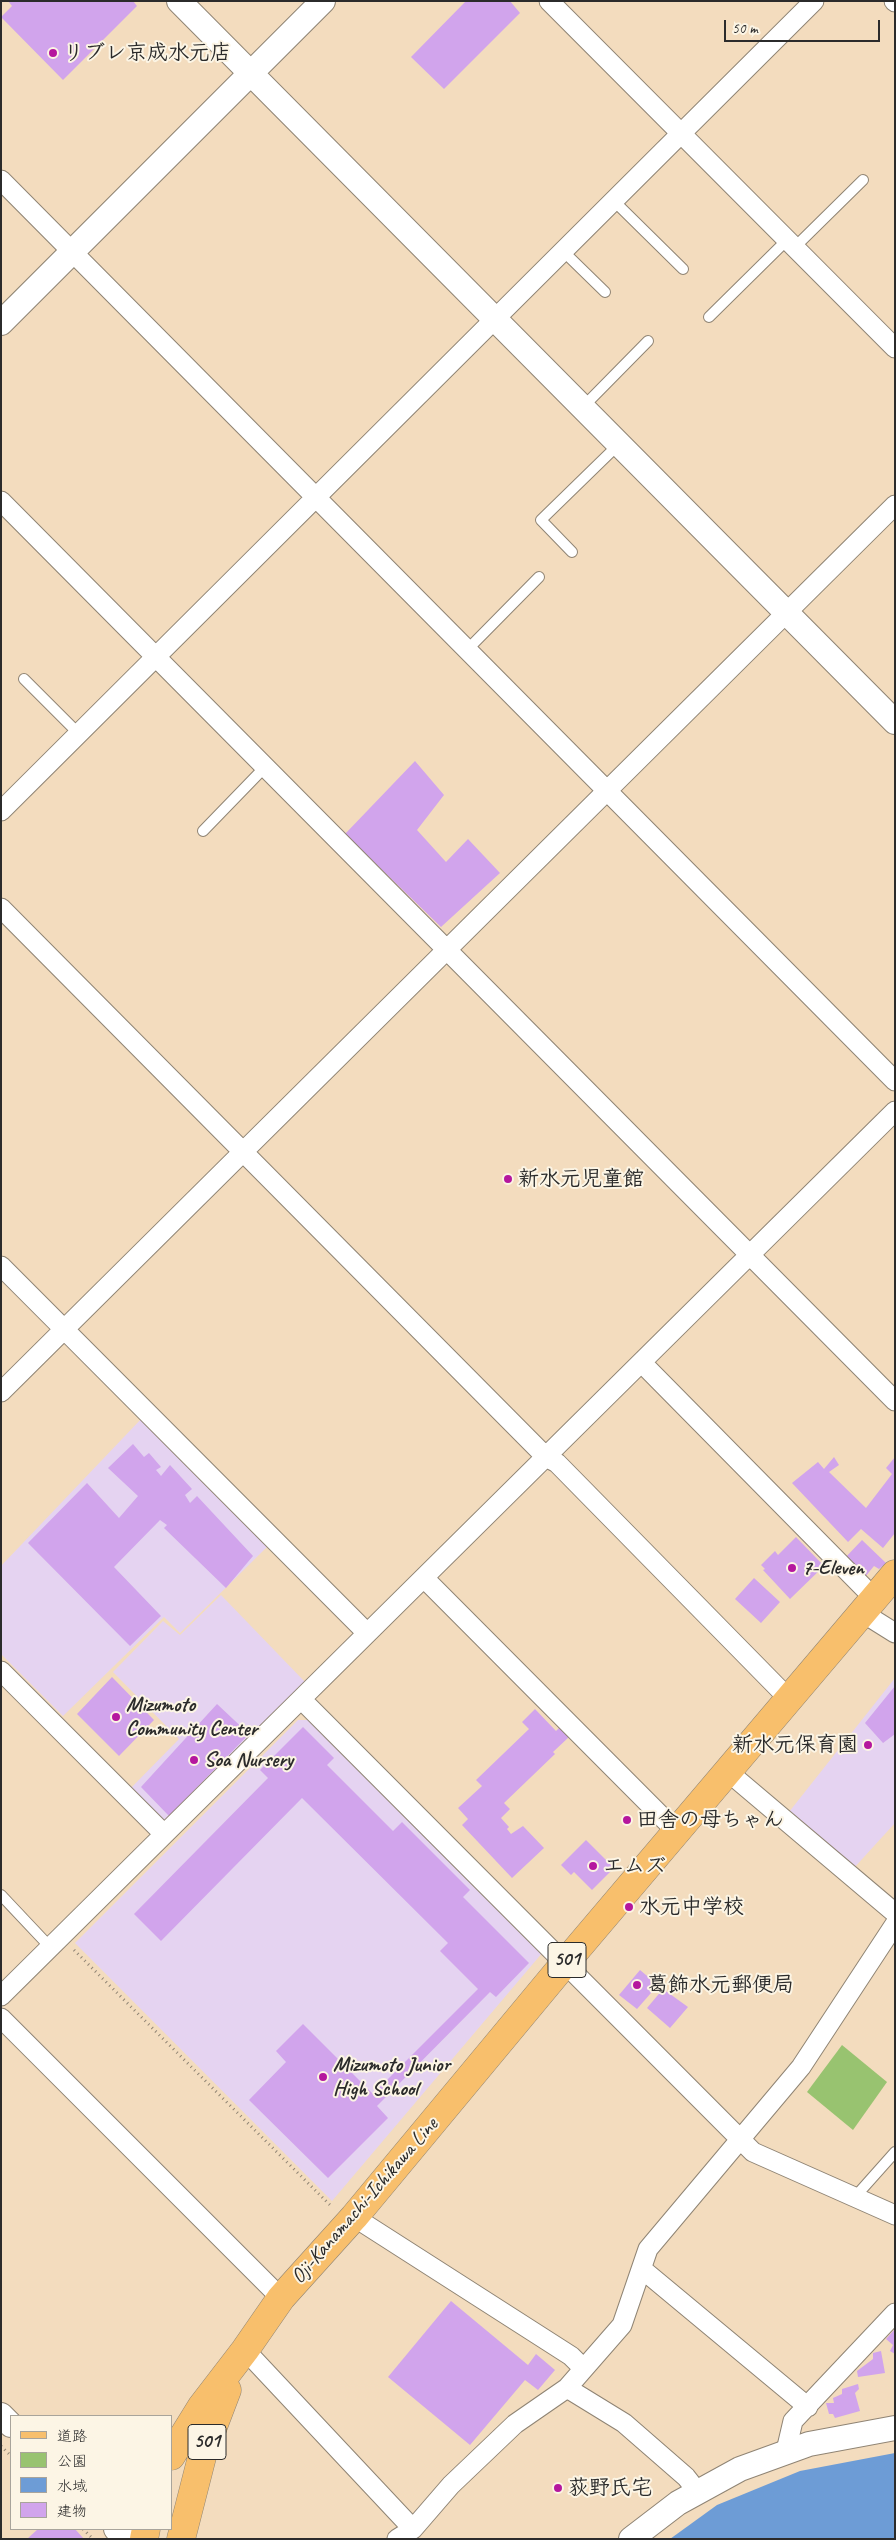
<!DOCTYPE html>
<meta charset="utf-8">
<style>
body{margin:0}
#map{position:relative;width:896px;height:2540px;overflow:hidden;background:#f3dcbe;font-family:Caveat,"Klee One",sans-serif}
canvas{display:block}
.frame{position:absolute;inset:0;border:2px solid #2b2b2b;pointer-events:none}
.legend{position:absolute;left:10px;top:2415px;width:162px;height:115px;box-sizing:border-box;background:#fcf5e5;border:1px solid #a8a49b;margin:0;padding:6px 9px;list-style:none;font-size:15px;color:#2b2b2b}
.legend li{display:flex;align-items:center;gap:10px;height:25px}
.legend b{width:25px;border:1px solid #a8a49b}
.scale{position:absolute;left:724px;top:20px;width:156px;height:22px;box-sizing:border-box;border:2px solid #2b2b2b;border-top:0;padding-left:6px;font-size:15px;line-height:18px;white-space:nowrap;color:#2b2b2b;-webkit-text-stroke:4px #fcf5e5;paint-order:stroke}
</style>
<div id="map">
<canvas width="896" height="2540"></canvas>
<div class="frame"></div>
<ul class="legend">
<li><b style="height:6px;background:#f8bf6c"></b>道路</li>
<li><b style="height:14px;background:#98c370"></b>公園</li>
<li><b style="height:14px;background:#6d9cd6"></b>水域</li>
<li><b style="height:14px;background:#d1a4ec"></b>建物</li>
</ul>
<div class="scale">50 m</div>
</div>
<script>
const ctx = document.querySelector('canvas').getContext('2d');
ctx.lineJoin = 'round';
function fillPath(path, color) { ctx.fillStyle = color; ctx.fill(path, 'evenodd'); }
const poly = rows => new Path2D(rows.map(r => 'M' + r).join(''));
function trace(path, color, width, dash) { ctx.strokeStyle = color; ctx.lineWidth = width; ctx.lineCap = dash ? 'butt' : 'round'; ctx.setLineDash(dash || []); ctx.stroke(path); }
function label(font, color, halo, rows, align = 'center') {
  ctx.font = font + ' Caveat,"Klee One",sans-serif'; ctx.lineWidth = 4; ctx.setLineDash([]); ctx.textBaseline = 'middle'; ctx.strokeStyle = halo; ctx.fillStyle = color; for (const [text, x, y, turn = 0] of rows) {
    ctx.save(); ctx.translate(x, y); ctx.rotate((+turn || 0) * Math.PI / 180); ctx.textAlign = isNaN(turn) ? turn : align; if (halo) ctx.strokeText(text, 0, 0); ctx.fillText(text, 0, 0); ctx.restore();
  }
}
const built = poly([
 [143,1417,268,1546,180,1633,164,1617,63,1716,1,1654,1,1566],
 [221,1595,306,1683,165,1827,129,1790,179,1739,113,1672,163,1621,180,1635],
 [895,1678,895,1823,853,1869,789,1812],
 [298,1720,310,1720,543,1952,332,2201,75,1943]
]);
const green = poly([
 [842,2045,887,2082,853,2130,807,2092]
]);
const water = poly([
 [895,2453,895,2539,670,2539,717,2505,800,2471]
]);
const building = poly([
 [8,1,133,1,137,6,63,80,1,17,12,6],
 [466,1,510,1,520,13,444,89,411,57],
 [415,761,444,795,417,830,446,862,468,839,500,873,441,927,345,834],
 [133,1444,144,1457,149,1453,161,1467,156,1470,161,1476,170,1465,192,1489,185,1495,190,1503,197,1496,253,1556,226,1588,164,1528,167,1525,160,1520,114,1567,161,1616,130,1646,28,1543,87,1483,119,1518,138,1496,108,1468],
 [834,1457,839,1465,829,1472,866,1508,892,1474,886,1468,895,1457,895,1533,883,1548,861,1529,848,1542,792,1483,818,1462,824,1469],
 [796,1537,824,1566,790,1599,763,1570,765,1569,761,1565,775,1551,778,1555],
 [862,1540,886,1563,879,1569,874,1566,865,1577,844,1559],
 [754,1578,780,1602,761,1623,735,1599],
 [112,1677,154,1720,119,1756,77,1714],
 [895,1686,895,1734,883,1743,865,1723],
 [217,1704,249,1734,169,1816,141,1787],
 [535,1709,556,1731,560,1727,569,1737,553,1752,555,1754,504,1803,510,1809,501,1818,509,1827,507,1829,511,1834,523,1826,544,1848,512,1878,462,1825,468,1819,458,1808,482,1786,476,1780,529,1729,522,1722],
 [303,1727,334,1758,327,1765,393,1831,402,1822,470,1890,463,1897,529,1963,496,1997,490,1992,377,2106,388,2118,328,2178,249,2100,286,2062,276,2051,303,2024,373,2094,478,1989,440,1951,448,1943,302,1798,161,1941,134,1914,268,1778,260,1770],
 [586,1840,614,1868,592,1890,574,1872,571,1875,561,1865],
 [640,1970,658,1985,637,2009,619,1995],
 [663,1989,688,2007,670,2028,647,2008],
 [451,2301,528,2365,536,2354,555,2370,538,2390,525,2380,470,2445,388,2377],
 [895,2329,895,2354,890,2351,893,2345,886,2339],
 [881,2351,885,2373,858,2377,857,2371,873,2359,873,2353],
 [858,2384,859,2389,855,2393,860,2411,835,2418,833,2414,829,2414,826,2403,834,2403,833,2398,842,2394,842,2389],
 [38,2529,75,2529,84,2539,27,2539]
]);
const path = poly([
 [74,1950,332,2207],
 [1,2446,11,2456],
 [83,2529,93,2539]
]);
const service = poly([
 [613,200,683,269],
 [795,247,863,180],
 [563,251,605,292],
 [709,317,788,239],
 [582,408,648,341],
 [572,552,541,520,619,444],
 [467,650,539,577],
 [24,679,79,734],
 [203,831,265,767],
 [1,1895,50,1947],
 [855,2197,895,2152]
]);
const minor = poly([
 [549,1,895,348],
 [894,1,895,2],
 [1,180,895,1081],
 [1,501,895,1401],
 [1,811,814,1],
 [1,908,546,1457,557,1463,789,1699],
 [1,1266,367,1633],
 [642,1363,874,1598],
 [1,1392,895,505],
 [424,1578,677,1832],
 [863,1613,895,1633],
 [1,1671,164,1834],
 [301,1699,753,2152,895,2215],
 [727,1771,895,1913],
 [1,1996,895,1111],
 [1,2018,281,2298],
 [354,2217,571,2356,583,2368],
 [642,2269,808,2407],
 [245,2350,413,2529],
 [567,2388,624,2423,686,2477,697,2491],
 [786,2451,793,2421,895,2313],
 [397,2539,413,2529,451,2485,515,2424,567,2388,622,2325,648,2249,801,2067,895,1924]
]);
const tertiary = poly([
 [179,1,895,722],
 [1,323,323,1],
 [1,2415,11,2425],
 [116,2529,127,2539],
 [631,2539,678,2503,740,2469,809,2444,895,2428]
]);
const primary = poly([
 [171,2456,202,2406,245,2350,281,2298,354,2217,565,1963,895,1574],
 [144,2539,146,2529],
 [181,2539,203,2453,227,2390]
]);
const markers = [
 [53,53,5,"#b5179e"],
 [508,1179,5,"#b5179e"],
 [792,1568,5,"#b5179e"],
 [116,1717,5,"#b5179e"],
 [868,1745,5,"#b5179e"],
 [194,1760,5,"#b5179e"],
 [627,1820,5,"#b5179e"],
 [593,1866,5,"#b5179e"],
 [629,1907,5,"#b5179e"],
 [637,1985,5,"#b5179e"],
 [323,2077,5,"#b5179e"],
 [558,2488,5,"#b5179e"]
];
const shields = [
 [567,1960,38],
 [207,2442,38]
];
const shieldNames = [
 ["501",567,1960],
 ["501",207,2442]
];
const poiNames = [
 ["リブレ京成水元店",63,53],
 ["新水元児童館",518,1179],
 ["7-Eleven",802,1568],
 ["Mizumoto",126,1705],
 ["Community Center",126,1729],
 ["新水元保育園",858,1745,"right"],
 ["Soa Nursery",204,1760],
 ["田舎の母ちゃん",637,1820],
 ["エムズ",603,1866],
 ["水元中学校",639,1907],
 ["葛飾水元郵便局",647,1985],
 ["Mizumoto Junior",333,2065],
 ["High School",333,2089],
 ["荻野氏宅",568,2488]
];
const streetNames = [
 ["Oji-Kanamachi-Ichikawa Line",365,2201,-49]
];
fillPath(built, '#e5d3f1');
fillPath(green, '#98c370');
fillPath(water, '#6d9cd6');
fillPath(building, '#d1a4ec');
trace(service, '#8f8474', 12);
trace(minor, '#8f8474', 21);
trace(tertiary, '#8f8474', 26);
trace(primary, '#8f8474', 29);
trace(path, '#8f8474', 3, [1, 4]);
trace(service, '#fff', 10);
trace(minor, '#fff', 19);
trace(tertiary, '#fff', 24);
trace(primary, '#f8bf6c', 28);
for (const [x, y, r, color] of markers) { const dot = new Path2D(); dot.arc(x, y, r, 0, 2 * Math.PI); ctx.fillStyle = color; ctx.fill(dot); trace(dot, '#fcf5e5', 2); }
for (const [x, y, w] of shields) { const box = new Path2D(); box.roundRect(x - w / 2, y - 17.5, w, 35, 4); ctx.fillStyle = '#fcf5e5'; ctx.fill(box); trace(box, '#2b2b2b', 1); }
label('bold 20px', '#2b2b2b', null, shieldNames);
label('bold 21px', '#2b2b2b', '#fcf5e5', poiNames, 'left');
label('21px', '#2b2b2b', '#fcf5e5', streetNames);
</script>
